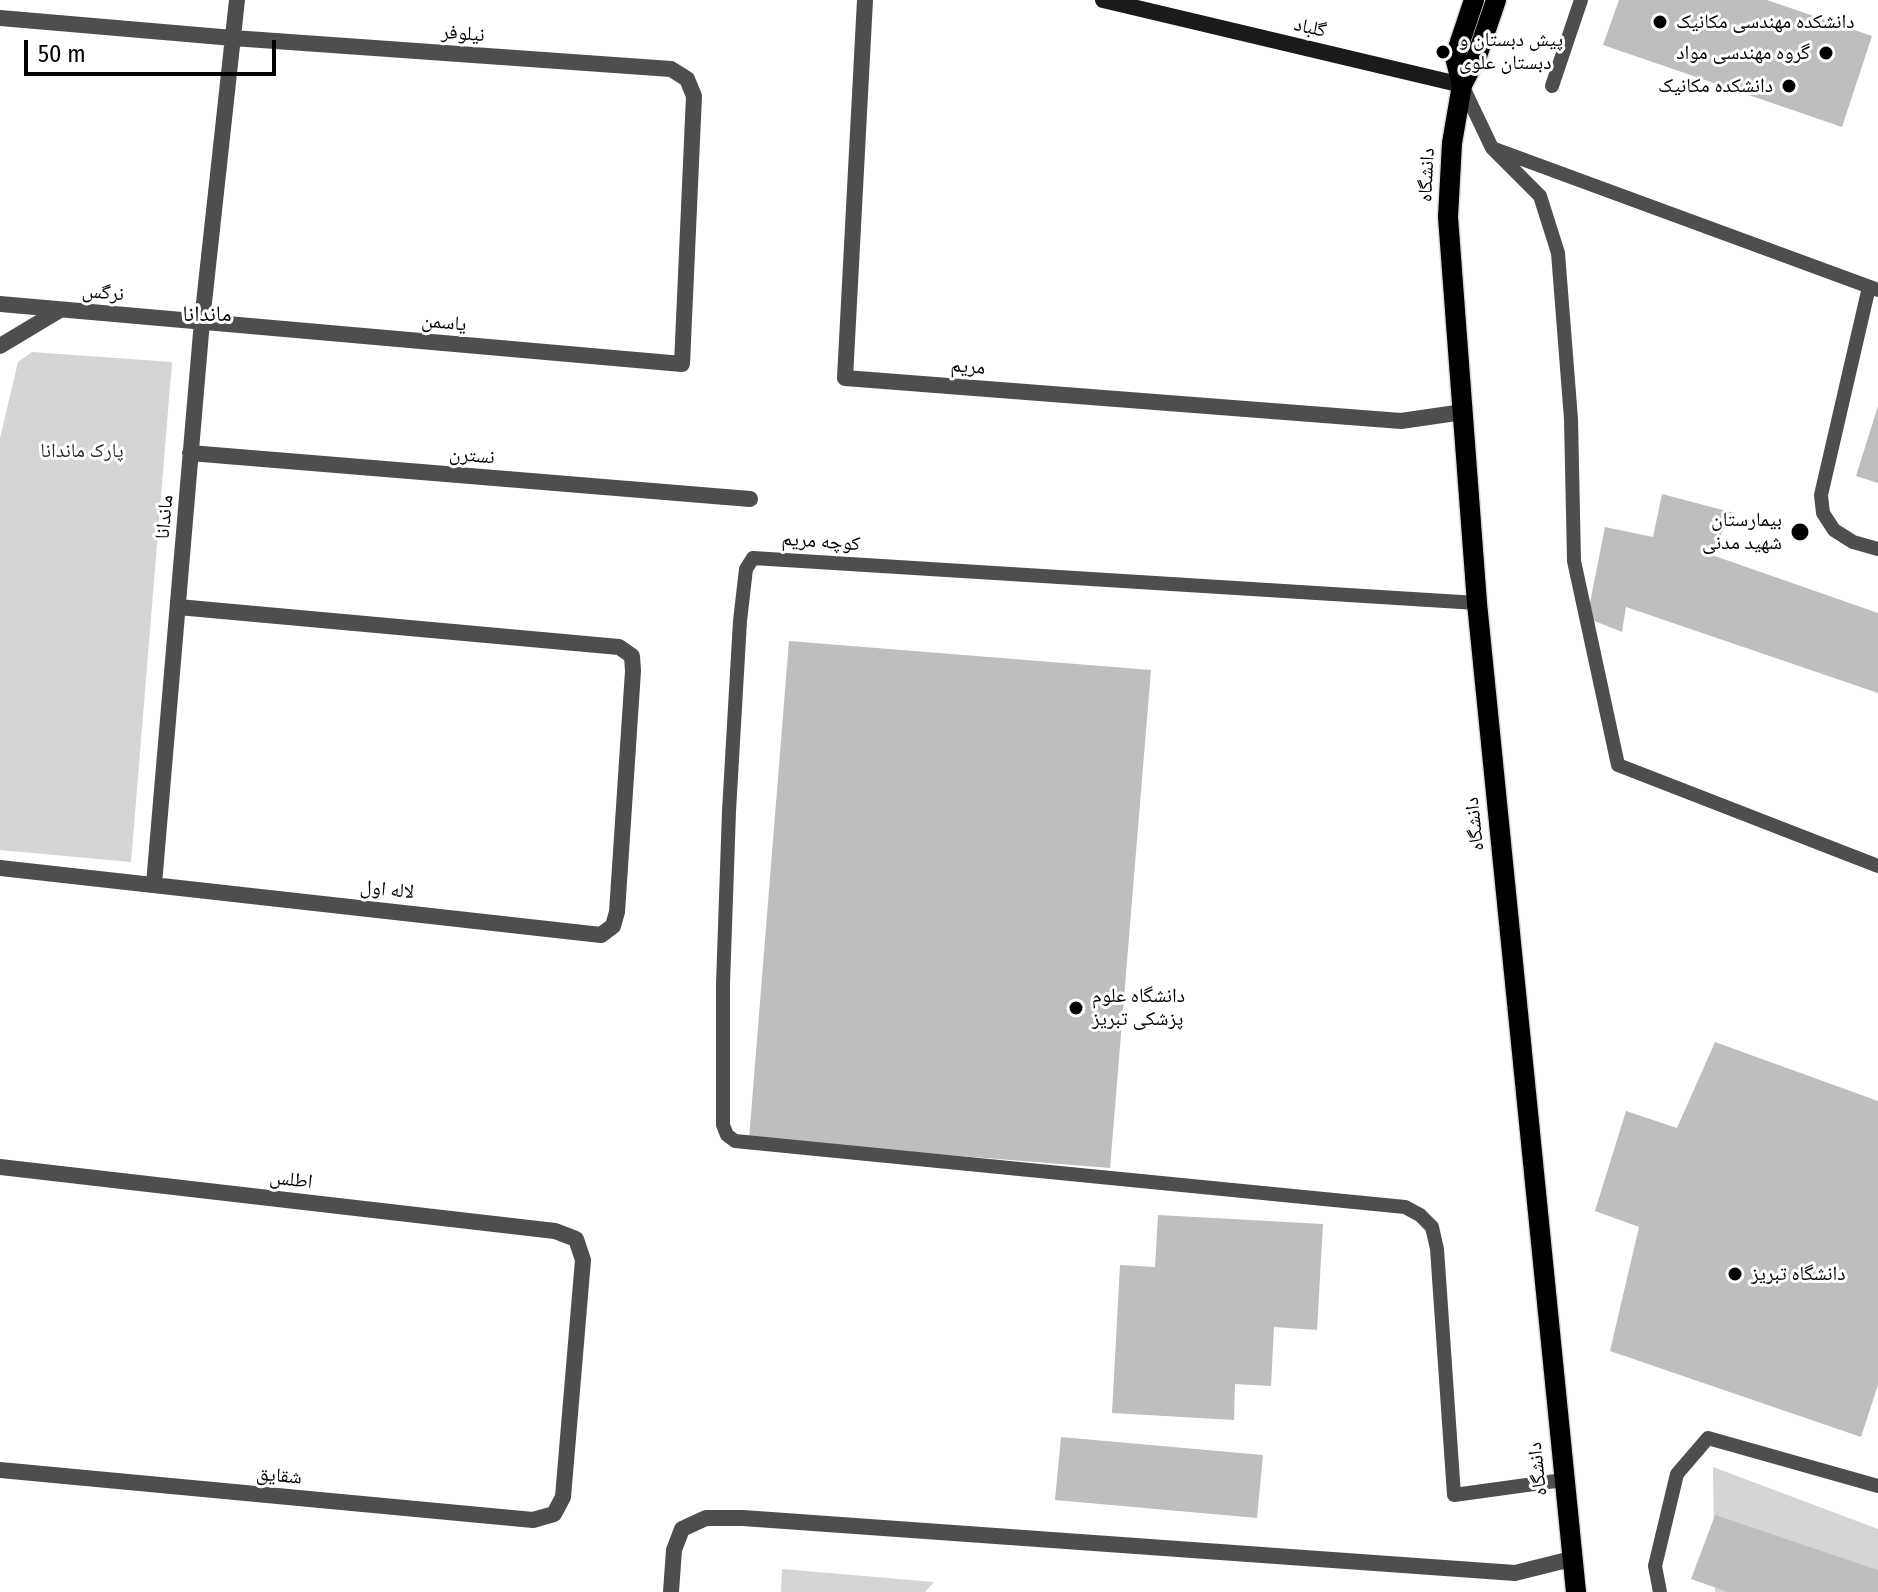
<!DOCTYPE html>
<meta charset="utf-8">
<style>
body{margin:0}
#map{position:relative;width:1878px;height:1592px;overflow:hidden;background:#fff;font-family:"Fira Sans Condensed",sans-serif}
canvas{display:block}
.scale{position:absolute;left:24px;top:40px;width:252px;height:36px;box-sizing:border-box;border:4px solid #000;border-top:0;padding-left:10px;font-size:24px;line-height:28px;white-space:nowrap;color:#000;-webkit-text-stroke:6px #fff;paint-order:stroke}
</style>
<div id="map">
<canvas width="1878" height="1592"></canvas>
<div class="scale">50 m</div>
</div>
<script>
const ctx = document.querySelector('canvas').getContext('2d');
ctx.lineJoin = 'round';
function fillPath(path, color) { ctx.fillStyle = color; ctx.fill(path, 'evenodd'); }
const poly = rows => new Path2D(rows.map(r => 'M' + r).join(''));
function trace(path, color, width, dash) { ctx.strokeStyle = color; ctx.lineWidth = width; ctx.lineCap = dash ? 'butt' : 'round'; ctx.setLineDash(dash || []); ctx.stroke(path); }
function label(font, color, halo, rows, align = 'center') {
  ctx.font = font + ' "Fira Sans Condensed","Noto Naskh Arabic",sans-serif'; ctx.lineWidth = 6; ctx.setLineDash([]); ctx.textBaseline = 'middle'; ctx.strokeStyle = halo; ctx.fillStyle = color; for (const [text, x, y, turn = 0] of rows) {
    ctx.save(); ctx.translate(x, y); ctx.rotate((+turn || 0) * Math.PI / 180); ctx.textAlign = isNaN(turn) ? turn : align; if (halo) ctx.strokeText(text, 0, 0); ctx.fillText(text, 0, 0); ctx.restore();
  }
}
const green = poly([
 [32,352,172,362,131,862,0,850,0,438,18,362],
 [1713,1467,1878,1529,1878,1592,1715,1592],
 [782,1569,934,1582,925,1592,781,1592]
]);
const building = poly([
 [1619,0,1767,0,1872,36,1842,127,1603,45],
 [1878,406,1878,483,1856,476],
 [1662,494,1734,513,1709,554,1878,613,1878,693,1626,607,1622,632,1587,618,1605,527,1653,537],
 [789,641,1151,670,1110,1168,749,1139],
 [1715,1042,1878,1101,1878,1385,1861,1437,1610,1351,1639,1227,1595,1211,1626,1111,1677,1128],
 [1158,1215,1323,1224,1317,1330,1274,1327,1271,1386,1235,1384,1234,1420,1112,1413,1120,1265,1155,1267],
 [1061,1437,1263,1455,1257,1518,1055,1500],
 [1715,1515,1878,1570,1878,1592,1728,1592,1691,1579]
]);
const service = poly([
 [1462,85,1492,148,1878,290],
 [1552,86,1581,0],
 [1492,148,1540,196,1558,253,1571,419,1574,561,1618,765,1878,866],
 [1869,287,1821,495,1823,513,1834,530,1853,542,1878,549],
 [1477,603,753,558,746,569,740,621,729,811,723,984,723,1125,727,1135,735,1141,1405,1207,1420,1215,1432,1227,1437,1249,1454,1495,1563,1480],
 [1660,1592,1655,1566,1677,1474,1708,1438,1878,1486]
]);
const minor = poly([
 [865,0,845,378,1401,421,1463,412],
 [0,18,233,38,671,69,687,79,694,96,682,364,0,304],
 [0,346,60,310],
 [190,453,750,499],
 [0,868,601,935,613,926,617,912,633,671,632,656,619,647,178,607],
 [154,884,202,321,237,0],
 [0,1167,555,1231,576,1239,583,1260,563,1497,554,1514,533,1520,0,1470],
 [671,1592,674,1550,682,1529,706,1518,743,1518,1515,1573,1571,1559]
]);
const secondary = poly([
 [1103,0,1462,85]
]);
const primary = poly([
 [1496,0,1477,56,1462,85,1452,143,1448,217,1477,603,1576,1592],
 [1462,85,1455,57,1474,0]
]);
const markers = [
 [1660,22,8,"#000"],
 [1443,52,8,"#000"],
 [1826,53,8,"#000"],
 [1789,86,8,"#000"],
 [1800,532,10,"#000"],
 [1076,1008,8,"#000"],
 [1735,1274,8,"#000"]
];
const poiNames = [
 ["دانشکده مهندسی مکانیک",1676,22],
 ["پیش دبستان و",1459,40],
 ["دبستان علوی",1459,63],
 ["گروه مهندسی مواد",1810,53,"right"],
 ["دانشکده مکانیک",1773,86,"right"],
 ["بیمارستان",1782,520,"right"],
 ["شهید مدنی",1782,543,"right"],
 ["دانشگاه علوم",1092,996],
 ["پزشکی تبریز",1092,1019],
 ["دانشگاه تبریز",1751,1274]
];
const streetNames = [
 ["گلباد",1310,28,13],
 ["نیلوفر",463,34,4],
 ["دانشگاه",1427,175,-87],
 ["نرگس",103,293,5],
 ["یاسمن",444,323,5],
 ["مریم",968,367,4],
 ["نسترن",472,456,5],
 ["ماندانا",165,517,-85],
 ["کوچه مریم",821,542,4],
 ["دانشگاه",1475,824,-96],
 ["لاله اول",387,890,6],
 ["اطلس",291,1180,7],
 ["دانشگاه",1538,1469,-96],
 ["شقایق",279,1476,5]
];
const parkNames = [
 ["پارک ماندانا",82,451]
];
const neighbourhoodNames = [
 ["ماندانا",207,315]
];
fillPath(green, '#d5d5d5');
fillPath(building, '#bebebe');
trace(primary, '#dbdbdb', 23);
trace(service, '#4e4e4e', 14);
trace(minor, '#4e4e4e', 16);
trace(secondary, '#1b1b1b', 16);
trace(primary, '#000', 20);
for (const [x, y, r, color] of markers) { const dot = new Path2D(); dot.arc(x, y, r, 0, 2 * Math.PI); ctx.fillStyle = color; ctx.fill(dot); trace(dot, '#fff', 3); }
label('20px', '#000', '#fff', poiNames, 'left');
label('20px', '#000', '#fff', streetNames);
label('20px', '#2c2c2c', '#fff', parkNames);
label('22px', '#000', '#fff', neighbourhoodNames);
</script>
